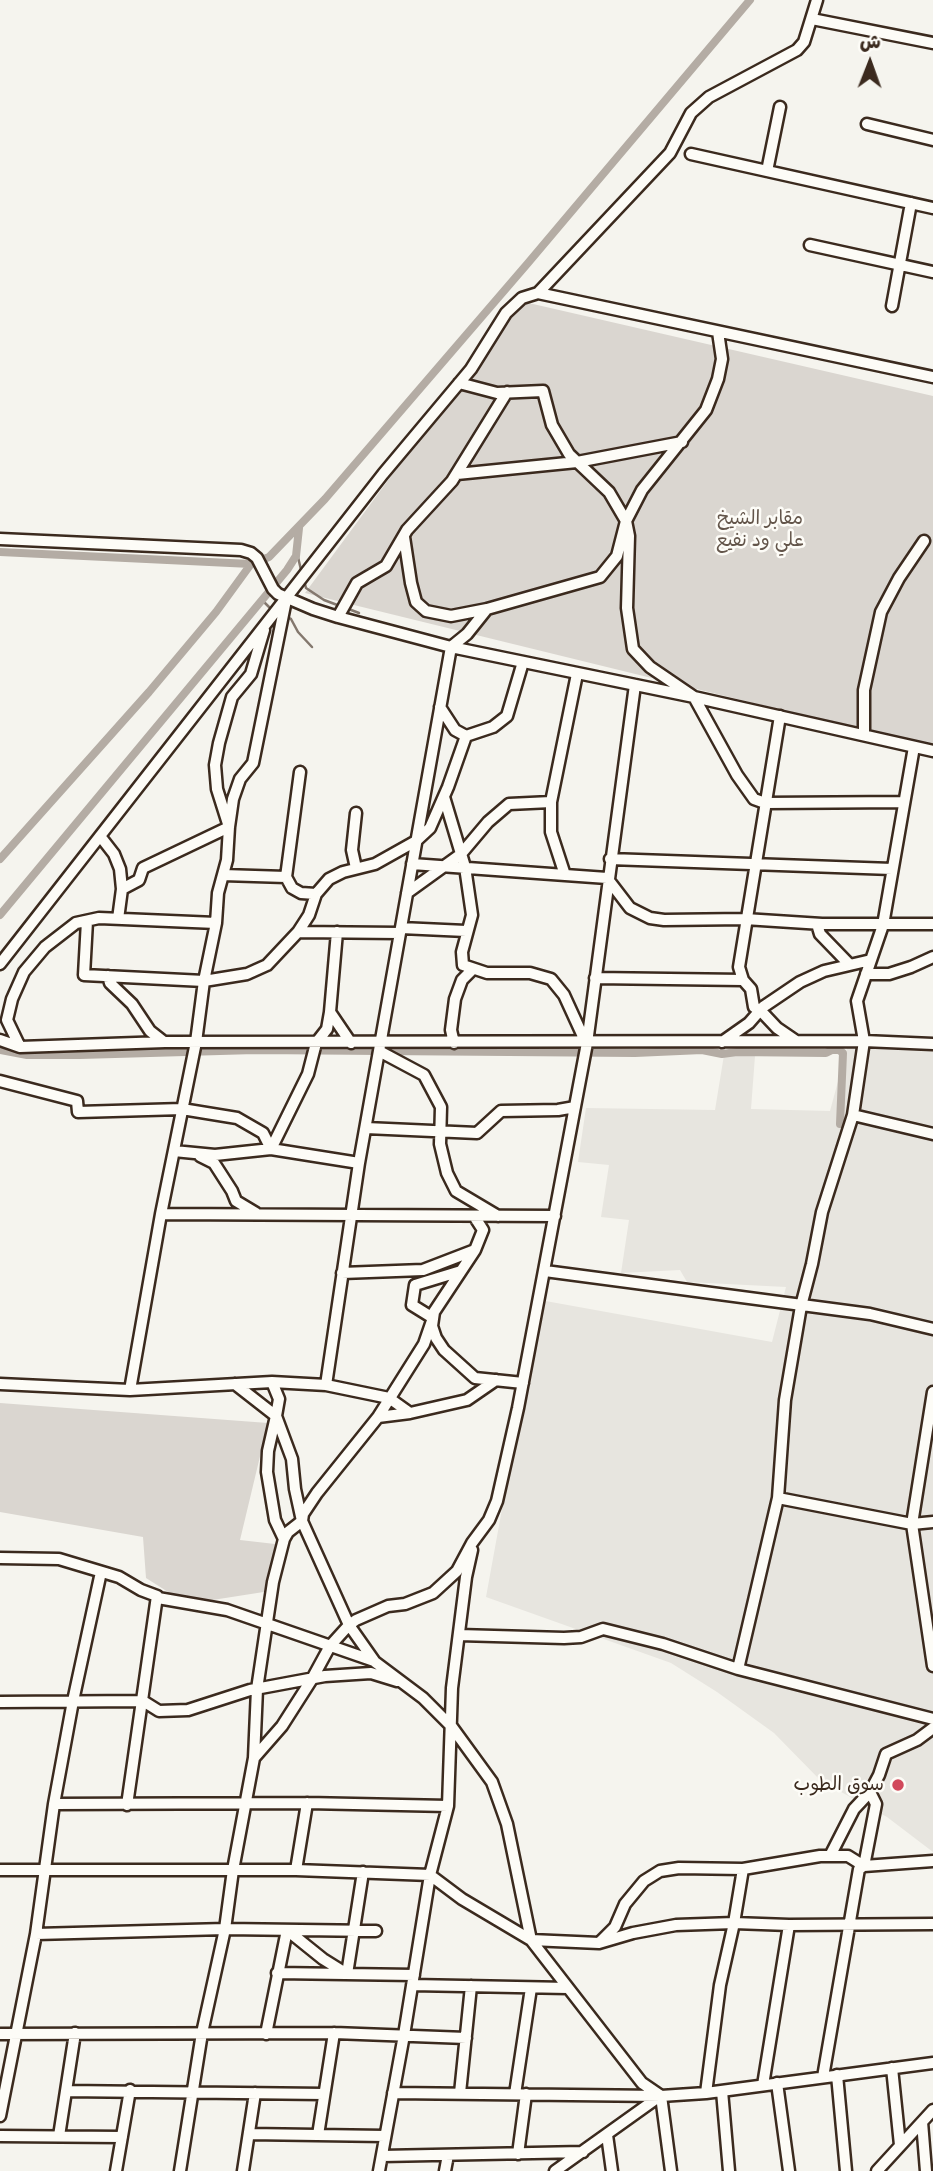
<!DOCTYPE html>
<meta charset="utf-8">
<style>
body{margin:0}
#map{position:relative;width:933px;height:2171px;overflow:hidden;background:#f5f4ee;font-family:Sriracha,"Playpen Sans Arabic",sans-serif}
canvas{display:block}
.north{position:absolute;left:835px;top:28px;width:70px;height:70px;-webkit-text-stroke:5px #fdfcf7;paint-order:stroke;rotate:1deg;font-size:19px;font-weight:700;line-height:28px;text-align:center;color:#3b2a1e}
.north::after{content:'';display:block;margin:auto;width:24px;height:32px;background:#3b2a1e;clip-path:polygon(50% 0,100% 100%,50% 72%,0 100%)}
</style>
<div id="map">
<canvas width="933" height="2171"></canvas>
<div class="north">ش</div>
</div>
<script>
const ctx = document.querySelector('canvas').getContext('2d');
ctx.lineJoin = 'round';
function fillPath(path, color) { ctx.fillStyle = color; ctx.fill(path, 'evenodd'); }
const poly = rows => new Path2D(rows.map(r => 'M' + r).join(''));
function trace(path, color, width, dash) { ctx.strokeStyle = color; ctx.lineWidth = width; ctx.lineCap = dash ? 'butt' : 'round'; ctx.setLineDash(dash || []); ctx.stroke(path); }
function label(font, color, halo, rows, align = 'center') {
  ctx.font = font + ' Sriracha,"Playpen Sans Arabic",sans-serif'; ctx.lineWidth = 5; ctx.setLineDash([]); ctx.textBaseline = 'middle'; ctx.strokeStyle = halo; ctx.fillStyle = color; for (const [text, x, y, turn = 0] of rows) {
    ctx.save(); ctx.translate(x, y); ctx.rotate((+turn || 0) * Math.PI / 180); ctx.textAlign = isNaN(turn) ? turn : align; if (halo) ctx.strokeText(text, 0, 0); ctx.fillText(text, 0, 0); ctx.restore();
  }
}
const built = poly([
 [847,1048,933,1050,933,1852,887,1817,821,1781,774,1733,717,1692,671,1663,486,1597,540,1300,772,1342,786,1287,687,1282,680,1270,621,1273,629,1220,601,1217,609,1165,578,1162,586,1108,715,1110,724,1055,755,1056,751,1109,830,1111]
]);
const green = poly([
 [520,301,933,396,933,747,305,593],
 [0,1403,268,1423,240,1540,275,1544,270,1591,187,1604,146,1578,143,1537,0,1512]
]);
const stream = poly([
 [297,553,302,574],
 [304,580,306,588,324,600,340,606],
 [262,600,272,610],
 [346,608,359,613],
 [284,616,291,619,298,632,312,647]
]);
const canal = poly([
 [0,552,251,564,269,557,325,499,528,263,750,0],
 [0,859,149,692,216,612,251,564],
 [0,915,287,570,296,556,299,528],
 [0,1050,27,1055,80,1055,255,1050,635,1053,702,1050,722,1054,737,1052,826,1053,832,1050,839,1050,843,1053,840,1124]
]);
const minor = poly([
 [812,19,933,43],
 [867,124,933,140],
 [691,154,933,208],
 [767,171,780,107],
 [810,245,933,272],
 [538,293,670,153,691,113,709,97,797,50,804,42,817,0],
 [892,306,911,203],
 [459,383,497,393,543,391,552,425,569,454,609,492,626,521,629,536,627,608,633,649,650,667,694,697,737,775,754,799,765,803,904,802],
 [457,474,577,462,682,442],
 [404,537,411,583,416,602,426,611,451,616,487,609],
 [0,539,241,550,251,553,257,558,273,589,278,594,313,609,338,617,451,647,694,697,933,751],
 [338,617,357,583,386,566,407,530,452,481,507,392],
 [440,707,455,730,466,736],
 [780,716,739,967,743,980,751,989,754,1007,760,1010,777,1028,796,1041],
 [864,735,864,690,881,612,899,578,924,541],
 [300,772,286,877,292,888,301,893,316,894],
 [444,797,465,867,472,915,462,952,463,965,487,973,530,973,551,979,564,995,586,1043],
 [100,836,114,854,120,869,122,889],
 [610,859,892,869],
 [412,864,607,878,630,908,650,918,664,920,745,919,822,924,933,924],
 [356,868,352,850,356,813],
 [223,875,286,877],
 [565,875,551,832,551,802,577,674],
 [407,893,461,854,488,822,509,804,551,802],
 [118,919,122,889,139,880,143,868,229,827,217,789,215,765,219,743,232,697,251,674,264,630],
 [87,921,84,975,204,981,247,974,267,965,298,932,309,915,316,894,329,879,343,872,375,864,416,841,430,828,448,787,466,736,493,727,507,716,523,662],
 [817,924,820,934,849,964],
 [401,928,466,931],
 [298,932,400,933],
 [337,932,330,1012,351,1043],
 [0,964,383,474,471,369,506,313,522,298,538,293,933,377],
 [866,974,889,974,911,967,933,957],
 [108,976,110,983,132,1004,150,1031,164,1042],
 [595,978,743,980],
 [0,1040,20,1047,165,1042,864,1041,857,1001,883,925,914,747],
 [722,1042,749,1023,763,1007,800,982,824,971,871,960],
 [454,1043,451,1030,455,999,462,980,473,969],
 [20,1047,7,1020,12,999,24,972,45,947,76,923,99,918,216,923],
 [379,1051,424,1075,441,1107,440,1144,447,1173,456,1191,498,1216],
 [0,1081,77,1101,78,1112,182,1109,237,1118,263,1133,271,1149],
 [853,1115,933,1134],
 [366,1128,477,1133,501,1111,558,1110,575,1107],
 [271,1149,308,1074,316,1043,327,1029,330,1012],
 [174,1151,215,1155,271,1149,359,1163],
 [200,1156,214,1163,232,1191,236,1201,256,1213],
 [161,1214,555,1216],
 [475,1250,434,1312,432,1326,436,1338,444,1350,475,1378,523,1383],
 [545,1271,870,1314,933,1329],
 [342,1273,423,1270,475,1250,483,1230,474,1216],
 [272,1382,279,1399,276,1416,292,1459,295,1489,302,1521,349,1625,356,1620,388,1606,405,1604,433,1593,457,1571,472,1543,489,1520,497,1501,518,1408,587,1043,635,685],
 [0,1384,130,1390,272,1382,326,1385,389,1398,410,1413,467,1400,496,1380],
 [235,1384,276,1416,268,1451,267,1472,275,1520,284,1539,288,1532,302,1521,303,1514,317,1493,378,1417,410,1413],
 [326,1385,359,1163,451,647,467,634,487,609,600,577,617,556,626,521,642,490,706,410,718,379,722,359,718,332],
 [130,1390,161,1214,196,1042,204,981,216,923,218,893,227,860,229,827,233,799,240,779,253,763,286,600],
 [933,1392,912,1524,933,1666],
 [378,1417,424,1344,433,1318,412,1305,415,1285,461,1271],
 [778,1498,912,1524,933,1522],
 [0,1558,59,1559,119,1577,141,1590,157,1596,127,1805],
 [158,1598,227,1610,374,1661],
 [459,1635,564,1638,581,1637,603,1629,663,1644,738,1669,933,1719],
 [738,1669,778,1498,785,1400,801,1306,812,1264,822,1212,853,1115,864,1041,933,1044],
 [0,1702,143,1701,159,1711,188,1710,250,1690,325,1676,371,1673,397,1681],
 [254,1758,257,1689,273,1582,284,1539],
 [54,1804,307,1803,448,1806],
 [830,1856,854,1809,870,1792,879,1775,886,1754,917,1740,933,1728],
 [0,1870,296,1870,430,1875,462,1899,531,1940,599,1943,633,1933,676,1925,734,1923,789,1925,933,1924],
 [296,1870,307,1803],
 [36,1934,225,1929,376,1931],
 [599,1943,615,1927,625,1904,644,1881,660,1871,679,1868,743,1869,820,1856,848,1856,864,1866,876,1804,870,1792],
 [277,1973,414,1975],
 [412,1985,568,1988],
 [0,2034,334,2033,466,2038],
 [266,2034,287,1930,323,1959,347,1974,363,1872],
 [892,2068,900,2145],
 [837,2075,846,2171],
 [823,2077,859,1869,864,1866,933,1861],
 [777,2083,789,2171],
 [763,2085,789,1925],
 [66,2091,324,2094],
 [722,2091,729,2171],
 [393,2093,661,2096,706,2093,933,2063],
 [460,2093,471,1986],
 [706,2093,720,1985,734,1923,743,1869],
 [515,2094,531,1988],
 [0,2116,36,1934,54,1804,73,1701,101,1572],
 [922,2122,926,2171],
 [249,2134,385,2136],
 [318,2135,334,2033],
 [607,2135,612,2171],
 [0,2136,122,2137],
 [59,2136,75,2033],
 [518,2154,526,2094],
 [382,2156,583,2152],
 [116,2171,130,2090],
 [180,2171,202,2033,225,1929,233,1870,254,1758,282,1726,312,1679,330,1646,349,1625,375,1662,423,1698,452,1727,492,1782,507,1824,531,1940,642,2083,661,2096,671,2171],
 [243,2171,255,2093],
 [379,2171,404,2035,430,1875,448,1806,452,1688,466,1577,472,1550],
 [445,2171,448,2155],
 [555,2171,660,2096],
 [877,2171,933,2110]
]);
const markers = [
 [898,1785,7,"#d1495b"]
];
const parkNames = [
 ["مقابر الشيخ",760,519],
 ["علي ود نفيع",760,541]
];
const poiNames = [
 ["سوق الطوب",884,1785]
];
fillPath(built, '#e7e5df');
fillPath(green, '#dad6d0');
trace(stream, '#84786e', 2.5);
trace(canal, '#b4aca4', 8);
trace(minor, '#3b2a1e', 15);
trace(minor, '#fdfcf7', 10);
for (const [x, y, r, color] of markers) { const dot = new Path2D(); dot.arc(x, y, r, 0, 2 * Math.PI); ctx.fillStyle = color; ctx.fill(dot); trace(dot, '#fdfcf7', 2.5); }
label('19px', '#63554a', '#fdfcf7', parkNames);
label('19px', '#3b2a1e', '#fdfcf7', poiNames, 'right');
</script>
